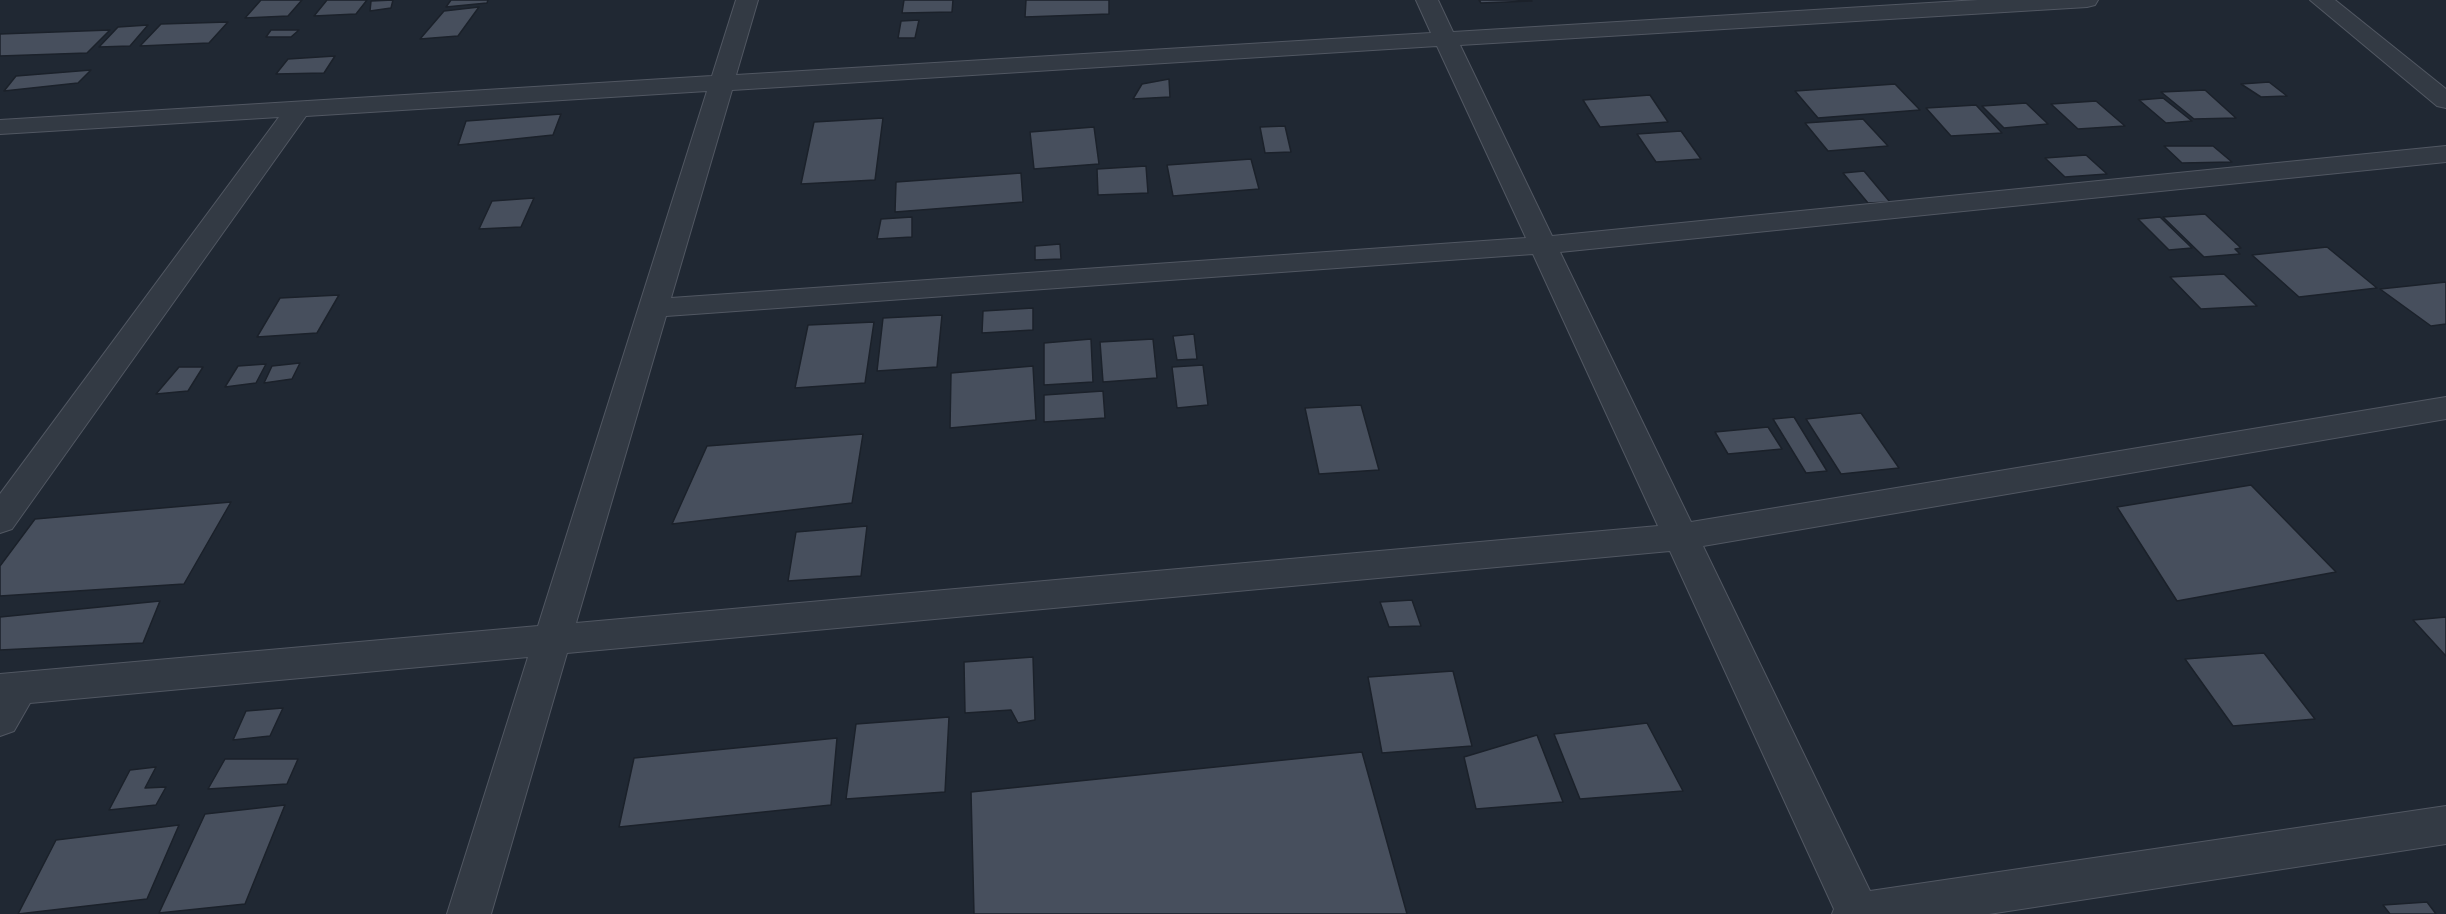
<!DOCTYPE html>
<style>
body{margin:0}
canvas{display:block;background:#202833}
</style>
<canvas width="2446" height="914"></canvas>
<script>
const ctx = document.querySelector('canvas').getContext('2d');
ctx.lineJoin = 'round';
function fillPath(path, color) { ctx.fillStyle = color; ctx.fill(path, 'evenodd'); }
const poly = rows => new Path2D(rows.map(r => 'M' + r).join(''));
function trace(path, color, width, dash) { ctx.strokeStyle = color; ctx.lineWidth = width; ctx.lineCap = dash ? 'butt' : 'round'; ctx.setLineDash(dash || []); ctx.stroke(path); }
const building = poly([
 [261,0,302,0,288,16,245,18,261,0],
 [327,0,367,0,356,14,314,16,327,0],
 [393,0,391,8,370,11,371,1,393,0],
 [451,0,488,0,487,3,446,7,451,0],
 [904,0,953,0,952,12,902,13,904,0],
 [1026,0,1109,0,1109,14,1025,17,1026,0],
 [1479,0,1531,0,1532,1,1481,3,1479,0],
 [479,7,458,36,420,39,444,11,479,7],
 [919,20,915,38,898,38,901,21,919,20],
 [228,22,209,43,140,46,161,24,228,22],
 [148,25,130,46,99,47,118,27,148,25],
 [110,30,87,53,0,56,0,34,110,30],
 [271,30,299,30,291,37,266,37,271,30],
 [335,56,324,73,276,74,288,59,335,56],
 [91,70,78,83,4,91,16,76,91,70],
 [1169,79,1170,97,1133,99,1142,84,1169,79],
 [2269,82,2287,96,2261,97,2241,84,2269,82],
 [1895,84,1920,110,1818,118,1795,91,1895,84],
 [2205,90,2236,118,2194,119,2161,92,2205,90],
 [1650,95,1668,122,1600,127,1583,100,1650,95],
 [2163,98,2192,121,2166,123,2139,100,2163,98],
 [2096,101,2125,126,2078,129,2051,104,2096,101],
 [2026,103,2048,124,2004,128,1982,106,2026,103],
 [1976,105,2002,133,1951,136,1926,108,1976,105],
 [561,114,553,135,458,145,466,121,561,114],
 [883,118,875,180,801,184,814,122,883,118],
 [1863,119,1888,146,1828,151,1805,123,1863,119],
 [1285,126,1291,152,1265,153,1260,127,1285,126],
 [1094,127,1099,164,1034,169,1030,132,1094,127],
 [1681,131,1701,159,1656,162,1637,134,1681,131],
 [2164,146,2213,146,2232,162,2182,163,2164,146],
 [2086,155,2107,174,2065,177,2045,158,2086,155],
 [1251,159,1259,189,1173,196,1167,165,1251,159],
 [1146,166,1148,193,1098,195,1097,169,1146,166],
 [1864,171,1890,202,1868,203,1843,173,1864,171],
 [1021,173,1023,202,895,212,896,182,1021,173],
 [534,198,521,227,479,229,492,201,534,198],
 [2205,214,2241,248,2235,249,2240,254,2204,257,2163,217,2205,214],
 [912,217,912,237,877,239,881,219,912,217],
 [2160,217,2192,248,2169,250,2138,219,2160,217],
 [1060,244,1061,259,1035,260,1035,246,1060,244],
 [2327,247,2377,288,2299,297,2252,255,2327,247],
 [2224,274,2257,306,2201,309,2170,277,2224,274],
 [2446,282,2446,324,2431,326,2380,289,2446,282],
 [339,295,317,333,257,337,280,298,339,295],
 [1033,308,1033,330,982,333,983,311,1033,308],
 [942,315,937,367,877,371,883,318,942,315],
 [874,322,865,383,795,388,808,325,874,322],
 [1194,334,1197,359,1177,360,1173,336,1194,334],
 [1091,339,1093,382,1044,385,1044,343,1091,339],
 [1153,339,1157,378,1103,382,1100,342,1153,339],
 [300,363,292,379,264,383,272,366,300,363],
 [266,364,256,383,225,387,238,366,266,364],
 [1203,365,1208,405,1177,408,1172,367,1203,365],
 [1033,366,1036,420,950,428,951,373,1033,366],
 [179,367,203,367,188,391,156,394,179,367],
 [1103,391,1105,418,1044,422,1044,395,1103,391],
 [1361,405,1379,470,1319,474,1305,408,1361,405],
 [1861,413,1899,468,1841,474,1806,419,1861,413],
 [1794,417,1827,471,1806,473,1773,419,1794,417],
 [1768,427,1782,449,1728,454,1715,432,1768,427],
 [863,434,852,503,672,524,707,446,863,434],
 [2251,485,2336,572,2177,601,2117,507,2251,485],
 [231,502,184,584,0,596,0,566,35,519,231,502],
 [867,526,861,576,788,581,796,532,867,526],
 [1412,600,1421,626,1389,627,1380,602,1412,600],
 [160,601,143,643,0,650,0,617,160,601],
 [2446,617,2446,656,2413,620,2446,617],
 [2264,653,2315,719,2233,726,2185,659,2264,653],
 [1033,657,1035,720,1018,723,1011,710,965,713,964,662,1033,657],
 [1453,671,1472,746,1382,753,1368,677,1453,671],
 [283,708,270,736,233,740,246,711,283,708],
 [949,717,945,792,846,799,856,724,949,717],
 [1647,723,1683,791,1580,799,1554,734,1647,723],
 [1537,735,1563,802,1476,809,1464,757,1537,735],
 [837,738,831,805,619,827,634,758,837,738],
 [1362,752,1407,914,974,914,971,792,1362,752],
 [225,759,298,759,287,784,208,789,225,759],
 [156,767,145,788,166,787,156,805,109,810,130,770,156,767],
 [285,805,245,904,159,913,205,814,285,805],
 [179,825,147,899,18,914,56,840,179,825],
 [2427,902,2436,914,2390,914,2383,905,2427,902]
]);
const street = poly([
 [736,0,758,0,736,75,1431,33,1416,0,1438,0,1453,32,1978,0,2098,0,2095,5,2087,7,1460,45,1552,236,2446,146,2446,162,1560,252,1691,522,2446,397,2446,419,1703,546,1870,891,2446,806,2446,844,1989,914,1832,914,1834,909,1670,551,567,653,491,914,447,914,528,657,30,703,14,731,0,736,0,674,538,626,707,91,306,116,12,529,0,533,0,494,279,117,0,134,0,120,712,76,736,0],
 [1437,46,1526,238,671,298,732,90,1437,46],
 [1533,254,1658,526,576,623,666,316,1533,254],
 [2310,0,2335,0,2446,89,2446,108,2437,106,2310,0]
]);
fillPath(building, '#474f5d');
trace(building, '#1b212a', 1.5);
trace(street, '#515762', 2);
fillPath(street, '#333a44');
</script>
